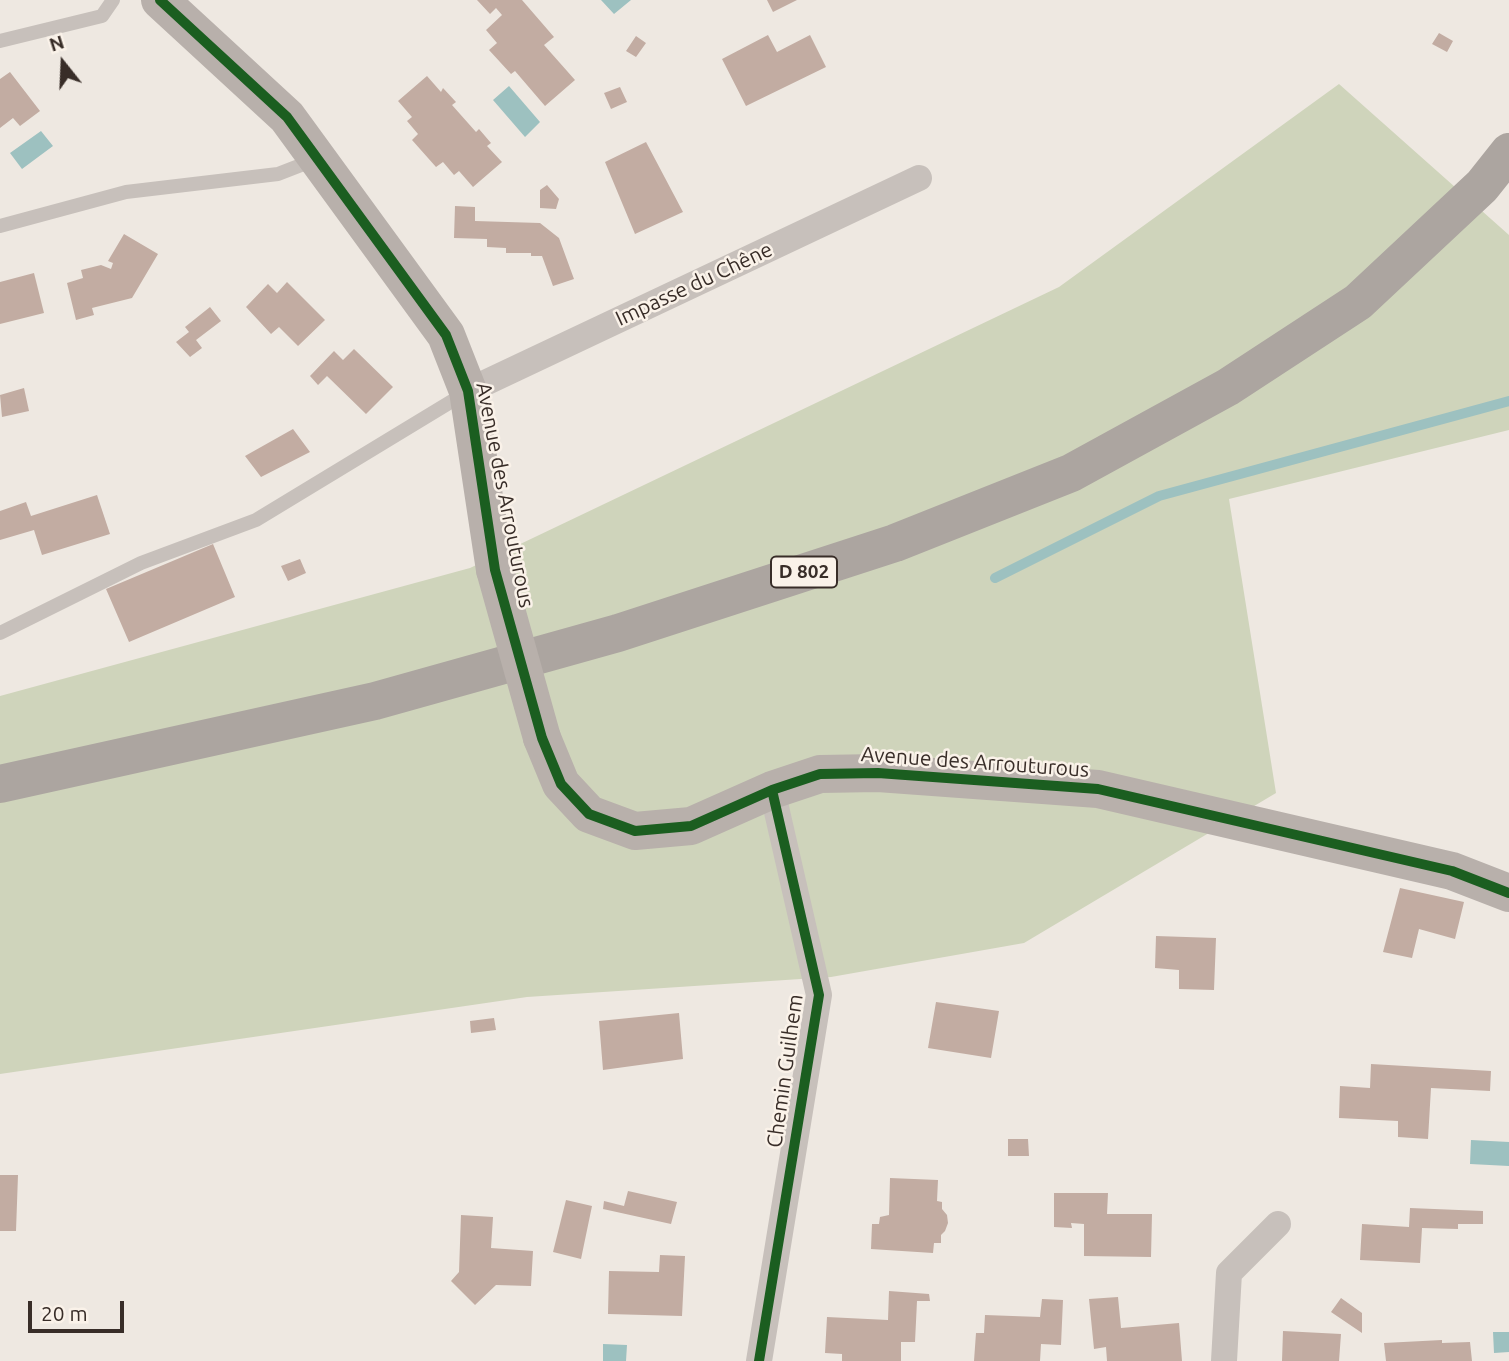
<!DOCTYPE html>
<meta charset="utf-8">
<style>
body{margin:0}
#map{position:relative;width:1509px;height:1361px;overflow:hidden;background:#eee8e1;font-family:Ubuntu,sans-serif}
canvas{display:block}
.north{position:absolute;left:28px;top:28px;width:70px;height:70px;-webkit-text-stroke:5px #faf2e9;paint-order:stroke;rotate:342deg;font-size:19px;font-weight:700;line-height:28px;text-align:center;color:#382d28}
.north::after{content:'';display:block;margin:auto;width:24px;height:32px;background:#382d28;clip-path:polygon(50% 0,100% 100%,50% 72%,0 100%)}
.scale{position:absolute;left:28px;top:1301px;width:96px;height:32px;box-sizing:border-box;border:4px solid #382d28;border-top:0;padding-left:9px;font-size:21px;line-height:24px;white-space:nowrap;color:#382d28;-webkit-text-stroke:5px #faf2e9;paint-order:stroke}
</style>
<div id="map">
<canvas width="1509" height="1361"></canvas>
<div class="north">N</div>
<div class="scale">20 m</div>
</div>
<script>
const ctx = document.querySelector('canvas').getContext('2d');
ctx.lineJoin = 'round';
function fillPath(path, color) { ctx.fillStyle = color; ctx.fill(path, 'evenodd'); }
const poly = rows => new Path2D(rows.map(r => 'M' + r).join(''));
function trace(path, color, width, dash) { ctx.strokeStyle = color; ctx.lineWidth = width; ctx.lineCap = dash ? 'butt' : 'round'; ctx.setLineDash(dash || []); ctx.stroke(path); }
function label(font, color, halo, rows, align = 'center') {
  ctx.font = font + ' Ubuntu,sans-serif'; ctx.lineWidth = 5; ctx.setLineDash([]); ctx.textBaseline = 'middle'; ctx.strokeStyle = halo; ctx.fillStyle = color; for (const [text, x, y, turn = 0] of rows) {
    ctx.save(); ctx.translate(x, y); ctx.rotate((+turn || 0) * Math.PI / 180); ctx.textAlign = isNaN(turn) ? turn : align; if (halo) ctx.strokeText(text, 0, 0); ctx.fillText(text, 0, 0); ctx.restore();
  }
}
const green = poly([
 [1339,84,1509,235,1509,430,1229,499,1276,793,1024,943,831,977,527,997,0,1074,0,696,470,568,1059,287]
]);
const water = poly([
 [601,0,631,0,614,14],
 [509,86,540,122,525,137,493,100],
 [41,131,53,146,22,169,10,153],
 [1471,1140,1509,1142,1509,1166,1470,1164],
 [1493,1332,1509,1332,1509,1352,1494,1353],
 [603,1344,627,1345,626,1361,603,1361]
]);
const stream = poly([
 [995,578,1159,496,1509,401]
]);
const building = poly([
 [477,0,522,0,554,37,544,45,575,80,545,106,515,71,511,74,489,50,497,43,486,30,502,15,496,8,490,14],
 [767,0,797,0,773,12],
 [1439,33,1453,41,1447,52,1432,44],
 [768,35,777,52,810,35,826,67,746,106,722,59],
 [636,36,646,43,636,57,626,51],
 [10,72,40,111,20,126,13,118,0,128,0,79],
 [427,76,441,92,443,88,456,102,452,105,476,132,479,129,491,143,487,146,502,162,473,187,459,171,454,175,443,162,436,167,412,140,418,134,407,121,412,117,398,101],
 [620,87,627,102,611,109,604,93],
 [646,142,683,212,635,234,605,162],
 [547,185,559,199,556,209,540,208,540,190],
 [455,206,475,207,475,221,540,223,559,238,574,279,553,286,542,256,531,256,531,253,506,253,506,248,487,247,487,239,454,238],
 [124,234,158,254,132,298,92,308,94,315,76,320,67,283,83,278,81,270,101,265,111,269,113,263,108,261],
 [34,273,44,313,0,324,0,282],
 [287,282,325,320,298,346,279,327,271,334,246,307,268,284,277,293],
 [210,307,221,321,196,340,202,348,190,357,176,342,189,332,185,327],
 [354,349,393,387,366,414,327,376,318,385,310,376,334,351,343,360],
 [24,388,29,411,2,417,0,395],
 [293,429,310,452,261,477,245,456],
 [97,495,110,534,42,555,34,530,0,540,0,511,26,502,31,516],
 [213,544,235,597,129,642,106,589],
 [300,559,306,573,288,581,281,566],
 [1400,888,1464,902,1455,939,1419,929,1412,958,1383,952],
 [1156,936,1216,938,1214,990,1179,989,1179,970,1155,968],
 [936,1002,999,1011,991,1058,928,1048],
 [679,1013,683,1059,603,1070,599,1021],
 [494,1018,496,1030,471,1033,470,1021],
 [1371,1064,1491,1071,1490,1091,1431,1088,1428,1139,1398,1137,1398,1121,1339,1118,1340,1086,1370,1088],
 [1008,1139,1028,1139,1029,1156,1008,1156],
 [0,1175,18,1175,16,1231,0,1231],
 [890,1178,938,1180,937,1201,942,1202,942,1209,947,1215,948,1223,945,1231,941,1235,941,1243,934,1243,933,1253,871,1249,872,1224,879,1224,880,1217,889,1215],
 [628,1191,677,1202,671,1224,603,1209,604,1201,624,1206],
 [1054,1193,1108,1193,1107,1214,1152,1214,1151,1257,1084,1256,1084,1224,1071,1223,1072,1228,1054,1227],
 [566,1200,592,1206,581,1259,553,1252],
 [1410,1208,1483,1211,1483,1224,1458,1224,1458,1229,1422,1228,1420,1263,1360,1260,1362,1224,1409,1227],
 [461,1215,493,1217,491,1248,533,1251,531,1286,496,1285,475,1305,451,1281,459,1272],
 [660,1255,685,1256,682,1316,608,1314,609,1271,659,1272],
 [889,1291,929,1294,930,1301,917,1301,915,1342,901,1342,901,1361,842,1361,842,1354,825,1353,827,1317,888,1320],
 [1118,1297,1121,1328,1179,1323,1182,1361,1107,1361,1106,1347,1094,1349,1089,1299],
 [1341,1298,1362,1313,1362,1333,1331,1312],
 [1042,1299,1063,1300,1061,1345,1041,1344,1040,1361,974,1361,976,1333,984,1333,985,1315,1040,1317],
 [1283,1331,1341,1334,1339,1361,1282,1361],
 [1442,1340,1442,1343,1470,1342,1472,1361,1386,1361,1384,1343]
]);
const lane = poly([
 [0,41,102,16,113,0],
 [0,226,126,192,278,174,314,160],
 [0,633,141,563,256,520,467,392]
]);
const street = poly([
 [468,391,919,178],
 [759,1361,819,995,772,790],
 [1224,1361,1229,1273,1278,1224]
]);
const secondary = poly([
 [160,0,287,117,446,335,468,391,495,570],
 [542,738,561,784,589,814,635,831,691,826,772,790,820,774,878,773,1098,789,1452,871,1509,893]
]);
const primary = poly([
 [0,784,375,701,618,633,895,543,1071,473,1228,387,1358,302,1482,186,1509,152]
]);
const secondaryBridge = poly([
 [495,570,542,738]
]);
const cycleway = poly([
 [160,0,287,117,446,335,468,391,495,570,542,738,561,784,589,814,635,831,691,826,772,790,820,774,878,773,1098,789,1452,871,1509,893],
 [759,1361,819,995,772,790]
]);
const shields = [
 [804,572,66]
];
const shieldNames = [
 ["D 802",804,572]
];
const streetNames = [
 ["Impasse du Chêne",694,284,-25],
 ["Avenue des Arrouturous",505,495,79],
 ["Avenue des Arrouturous",975,762,4],
 ["Chemin Guilhem",785,1071,-82]
];
fillPath(green, '#cfd4bb');
fillPath(water, '#9dc1c0');
trace(stream, '#9dc1c0', 10);
fillPath(building, '#c2aca2');
trace(lane, '#c7c0bb', 14);
trace(street, '#c7c0bb', 26);
trace(secondary, '#b8b0ab', 38);
trace(primary, '#aca5a0', 38);
trace(secondaryBridge, '#b8b0ab', 38);
trace(cycleway, '#1b5e20', 10);
for (const [x, y, w] of shields) { const box = new Path2D(); box.roundRect(x - w / 2, y - 15.5, w, 31, 5); ctx.fillStyle = '#faf2e9'; ctx.fill(box); trace(box, '#382d28', 2); }
label('bold 19px', '#382d28', null, shieldNames);
label('21px', '#382d28', '#faf2e9', streetNames);
</script>
